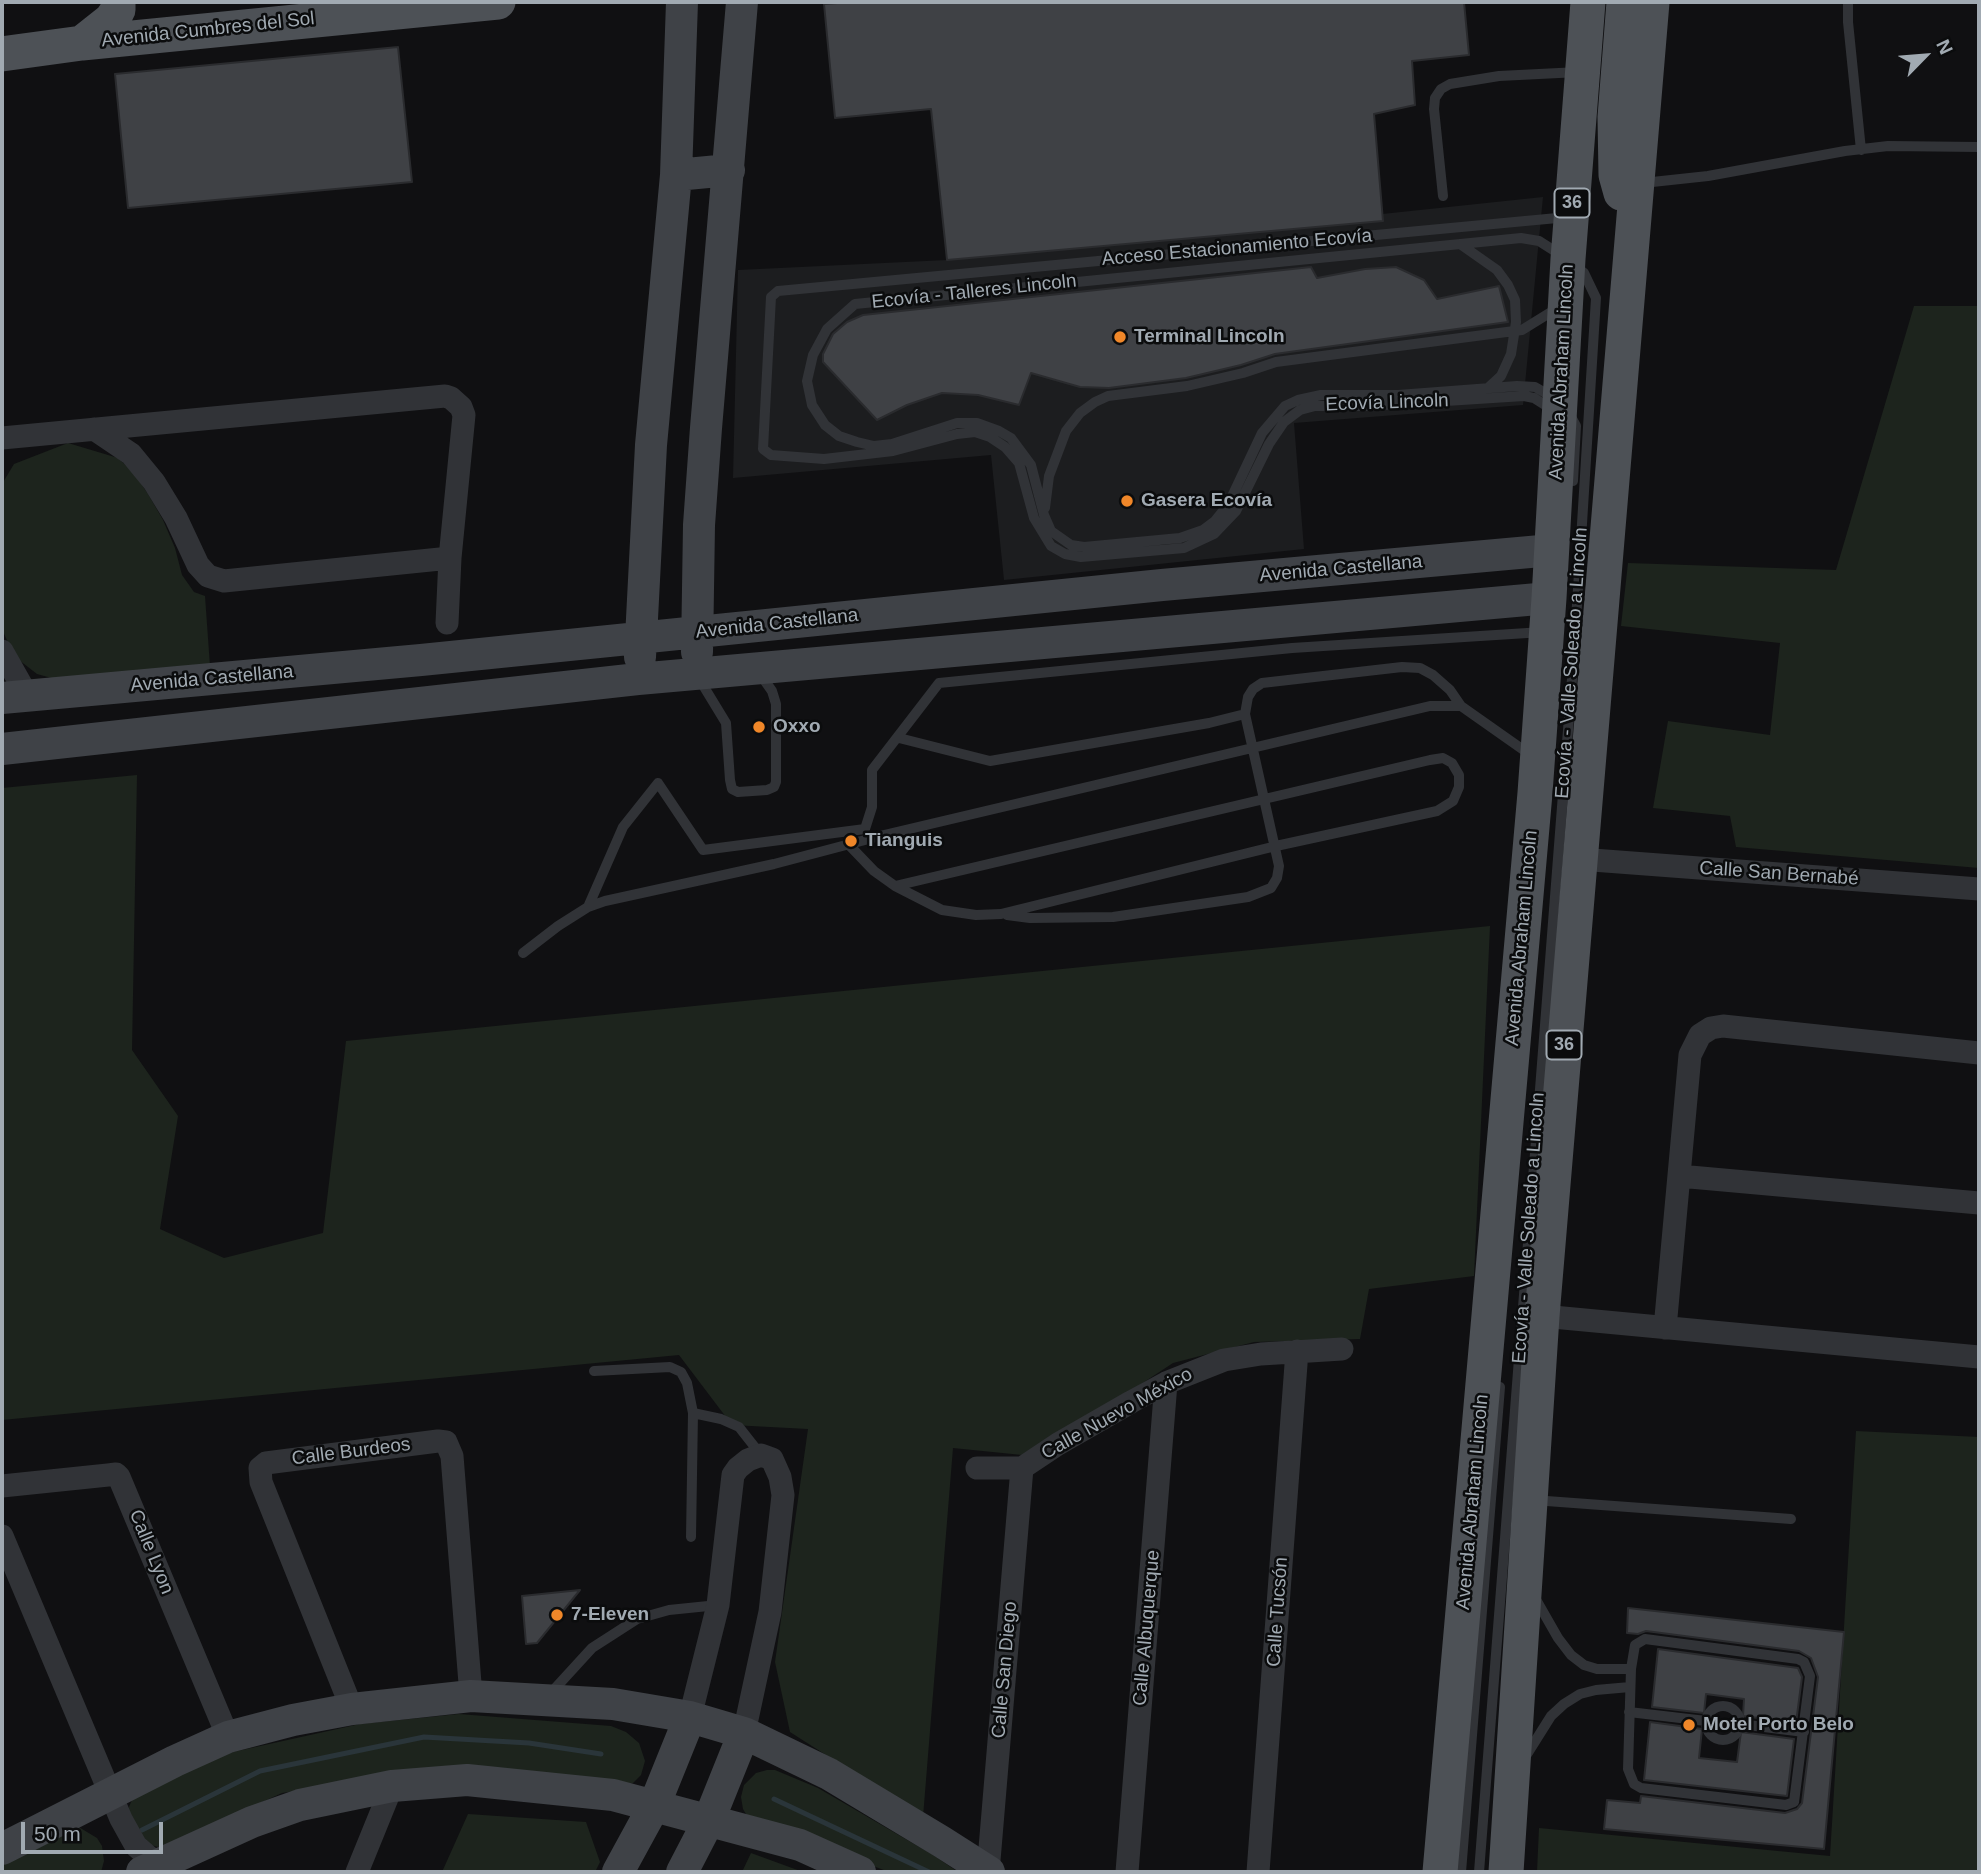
<!DOCTYPE html>
<meta charset="utf-8">
<style>
body{margin:0}
#map{position:relative;width:1981px;height:1874px;overflow:hidden;background:#101012;font-family:Helvetica,sans-serif}
canvas{display:block}
.frame{position:absolute;inset:0;border:4px solid #a1aab2;pointer-events:none}
.north{position:absolute;left:1890px;top:21px;width:70px;height:70px;-webkit-text-stroke:5px #0b0c0d;paint-order:stroke;rotate:65deg;font-size:19px;font-weight:700;line-height:28px;text-align:center;color:#a1aab2}
.north::after{content:'';display:block;margin:auto;width:24px;height:32px;background:#a1aab2;clip-path:polygon(50% 0,100% 100%,50% 72%,0 100%)}
.scale{position:absolute;left:21px;top:1822px;width:142px;height:32px;box-sizing:border-box;border:4px solid #a1aab2;border-top:0;padding-left:9px;font-size:21px;line-height:24px;white-space:nowrap;color:#a1aab2;-webkit-text-stroke:5px #0b0c0d;paint-order:stroke}
</style>
<div id="map">
<canvas width="1981" height="1874"></canvas>
<div class="frame"></div>
<div class="north">N</div>
<div class="scale">50 m</div>
</div>
<script>
const ctx = document.querySelector('canvas').getContext('2d');
ctx.lineJoin = 'round';
function fillPath(path, color) { ctx.fillStyle = color; ctx.fill(path, 'evenodd'); }
const poly = rows => new Path2D(rows.map(r => 'M' + r).join(''));
function trace(path, color, width, dash) { ctx.strokeStyle = color; ctx.lineWidth = width; ctx.lineCap = dash ? 'butt' : 'round'; ctx.setLineDash(dash || []); ctx.stroke(path); }
function label(font, color, halo, rows, align = 'center') {
  ctx.font = font + ' Helvetica,sans-serif'; ctx.lineWidth = 5; ctx.setLineDash([]); ctx.textBaseline = 'middle'; ctx.strokeStyle = halo; ctx.fillStyle = color; for (const [text, x, y, turn = 0] of rows) {
    ctx.save(); ctx.translate(x, y); ctx.rotate((+turn || 0) * Math.PI / 180); ctx.textAlign = isNaN(turn) ? turn : align; if (halo) ctx.strokeText(text, 0, 0); ctx.fillText(text, 0, 0); ctx.restore();
  }
}
const built = poly([
 [1543,197,1523,405,1294,423,1304,549,1004,580,991,455,733,478,738,270,947,260]
]);
const green = poly([
 [1914,306,1979,306,1979,868,1736,847,1730,816,1653,808,1668,721,1770,735,1780,643,1621,626,1628,563,1836,570],
 [68,443,118,458,134,473,148,494,163,520,175,548,182,575,194,592,205,596,210,666,66,682,37,674,19,660,10,647,2,629,2,484,14,464],
 [137,775,132,1050,178,1116,160,1229,224,1258,323,1233,346,1041,1490,926,1474,1276,1369,1289,1360,1339,1254,1342,1173,1363,1032,1456,953,1448,923,1817,790,1732,775,1662,808,1429,732,1425,679,1355,2,1420,2,788],
 [1856,1431,1979,1437,1979,1872,1537,1872,1539,1828,1830,1856],
 [459,1714,611,1726,626,1732,639,1743,645,1761,641,1775,633,1783,616,1789,384,1777,282,1793,161,1848,148,1844,130,1822,129,1807,134,1795,224,1754,360,1724],
 [767,1770,775,1770,818,1788,933,1855,958,1872,889,1872,749,1819,743,1809,741,1797,744,1785,756,1773],
 [468,1814,586,1822,600,1862,595,1872,442,1872],
 [77,1826,97,1838,102,1846,104,1861,101,1872,2,1872,2,1863],
 [751,1853,803,1872,742,1872]
]);
const stream = poly([
 [774,1799,929,1872],
 [142,1830,260,1771,424,1737,529,1743,601,1754]
]);
const building = poly([
 [850,2,1464,2,1469,55,1412,61,1415,105,1374,114,1383,221,947,260,931,109,835,118,824,4,850,2],
 [398,47,412,182,128,208,115,74,398,47],
 [1311,267,1317,278,1365,269,1396,267,1424,280,1437,299,1499,286,1508,322,1275,354,1241,365,1186,378,1109,388,1080,387,1031,373,1019,405,978,395,942,393,907,405,877,420,823,362,823,354,833,334,847,322,863,315,1311,267],
 [580,1590,537,1643,526,1644,522,1596,580,1590],
 [1628,1608,1844,1632,1824,1849,1604,1829,1607,1800,1640,1803,1641,1796,1785,1813,1797,1809,1802,1803,1818,1677,1811,1658,1799,1651,1646,1631,1638,1634,1627,1633,1628,1608],
 [1658,1649,1798,1668,1802,1677,1796,1723,1743,1716,1744,1699,1706,1694,1704,1713,1652,1707,1658,1649],
 [1650,1722,1702,1729,1699,1758,1737,1762,1741,1732,1794,1739,1787,1796,1644,1780,1650,1722]
]);
const lane = poly([
 [1848,2,1848,22,1861,150],
 [1643,183,1708,176,1845,151,1888,146,1979,147],
 [1443,196,1434,109,1435,98,1441,89,1450,84,1499,76,1579,72],
 [1460,244,1497,270,1508,285,1515,300,1516,322,1511,354,1501,376,1488,388],
 [1554,398,1535,387,1517,386,1398,395,1321,395,1298,400,1285,406,1262,433,1228,505,1215,521,1203,530,1180,538,1084,547,1071,545,1051,531,1044,515,1031,465,1011,438,999,431,977,423,957,423,892,444,874,446,857,442,839,436,825,425,812,405,807,381,813,355,827,329,855,304,1521,238,1539,241,1561,255],
 [1553,410,1534,398,1524,396,1368,406,1315,406,1300,410,1284,422,1269,444,1236,511,1214,534,1184,548,1081,557,1065,554,1051,546,1034,518,1019,463,1005,447,990,437,975,432,957,434,893,451,824,459,771,455,763,449,771,297,778,291,1568,217],
 [1570,415,1576,426,1573,481],
 [1045,508,1049,476,1066,431,1080,413,1095,402,1108,396,1187,386,1243,373,1276,362,1522,330,1556,309],
 [698,677,726,723,730,780,732,789,738,792,767,790,774,787,776,782,776,704,772,691,760,674],
 [899,738,990,761,1209,723,1245,714],
 [849,845,874,871,895,886,942,910,976,915,1001,914,1276,846,1437,811,1453,801,1459,787,1459,775,1452,763,1443,758,1430,760,895,886],
 [588,907,623,827,658,783,703,850,865,829,872,807,872,770,939,683,1292,648,1543,632],
 [1007,915,1030,918,1113,917,1248,897,1271,888,1277,878,1279,866,1245,714,1248,697,1253,689,1262,683,1402,667,1420,668,1433,675,1450,690,1461,706],
 [523,953,558,926,588,907,605,901,774,864,884,835,1430,706,1461,706,1532,756],
 [594,1371,670,1367,681,1372,687,1383,693,1413,691,1537],
 [693,1413,721,1419,739,1427,761,1455],
 [1533,1500,1791,1519],
 [1534,1596,1558,1638,1571,1655,1584,1665,1597,1669,1631,1669],
 [1645,1639,1798,1659,1804,1662,1810,1676,1794,1802,1786,1805,1641,1788,1634,1784,1628,1769,1631,1669,1635,1645,1645,1639],
 [549,1695,592,1648,637,1619,669,1610,718,1605],
 '1706 1723a17 17 0 1 1 34 0a17 17 0 1 1-34 0Z',
 [1629,1712,1706,1721],
 [1740,1724,1804,1732],
 [1524,1759,1551,1716,1564,1704,1580,1694,1596,1690,1630,1687],
 [1461,1872,1500,1387],
 [1479,1872,1574,653,1596,298,1584,273,1574,265]
]);
const street = poly([
 [94,429,131,454,154,482,176,518,198,565,208,576,224,581,450,558],
 [2,438,445,396,451,398,461,407,464,415,450,558,447,623],
 [2,651,28,697],
 [1579,859,1979,889],
 [1679,1176,1979,1203],
 [1542,1316,1979,1357],
 [1665,1328,1690,1055,1700,1035,1711,1028,1723,1026,1979,1053],
 [977,1468,1022,1468,1058,1444,1131,1402,1166,1383,1224,1360,1261,1354,1342,1349],
 [2,1486,108,1475,116,1474,119,1477,228,1737],
 [2,1536,121,1819,136,1846,158,1865,170,1869],
 [352,1709,261,1482,260,1468,266,1463,438,1441,446,1442,452,1456,471,1696],
 [690,1717,718,1605,733,1475,738,1468,748,1460,761,1455,772,1459,780,1477,783,1495,770,1612,744,1733],
 [357,1872,392,1786],
 [988,1872,1022,1468],
 [1127,1872,1166,1383],
 [1258,1872,1297,1351]
]);
const secondary = poly([
 [676,175,729,170],
 [697,652,699,525,706,428,742,2],
 [640,657,651,445,676,175,682,2],
 [2,698,421,660,1162,585,1552,550],
 [2,749,638,679,1549,598],
 [2,1849,175,1761,228,1737,293,1720,352,1709,471,1696,613,1704,690,1717,744,1733,829,1774,942,1842,989,1872],
 [142,1872,252,1822,300,1805,392,1786,467,1780,613,1795,800,1845,860,1872],
 [618,1872,654,1806,690,1717],
 [682,1872,709,1820,744,1733]
]);
const primary = poly([
 [82,43,111,20,118,10,118,2],
 [2,54,82,43,498,2],
 [1621,193,1616,175,1615,117,1624,2],
 [1440,1872,1535,793,1549,598,1568,259,1588,2],
 [1506,1872,1542,1316,1652,2]
]);
const markers = [
 [1120,337,7,"#f08729"],
 [1127,501,7,"#f08729"],
 [759,727,7,"#f08729"],
 [851,841,7,"#f08729"],
 [557,1615,7,"#f08729"],
 [1689,1725,7,"#f08729"]
];
const shields = [
 [1572,203,35],
 [1564,1045,35]
];
const shieldNames = [
 ["36",1572,203],
 ["36",1564,1045]
];
const streetNames = [
 ["Avenida Cumbres del Sol",208,30,-6],
 ["Acceso Estacionamiento Ecovía",1237,248,-5],
 ["Ecovía - Talleres Lincoln",974,292,-6],
 ["Avenida Abraham Lincoln",1562,372,-87],
 ["Ecovía Lincoln",1387,403,-2],
 ["Avenida Castellana",1341,569,-5],
 ["Avenida Castellana",777,624,-6],
 ["Ecovía - Valle Soleado a Lincoln",1572,663,-86],
 ["Avenida Castellana",212,679,-5],
 ["Calle San Bernabé",1779,874,4],
 ["Avenida Abraham Lincoln",1522,938,-85],
 ["Ecovía - Valle Soleado a Lincoln",1529,1228,-86],
 ["Calle Nuevo México",1117,1414,-29],
 ["Calle Burdeos",351,1452,-7],
 ["Avenida Abraham Lincoln",1473,1502,-85],
 ["Calle Lyon",151,1552,68],
 ["Calle Tucsón",1278,1612,-86],
 ["Calle Albuquerque",1147,1628,-85],
 ["Calle San Diego",1005,1670,-85]
];
const poiNames = [
 ["Terminal Lincoln",1134,337],
 ["Gasera Ecovía",1141,501],
 ["Oxxo",773,727],
 ["Tianguis",865,841],
 ["7-Eleven",571,1615],
 ["Motel Porto Belo",1703,1725]
];
fillPath(built, '#1c1d1f');
fillPath(green, '#1d241d');
trace(stream, '#2a353a', 5);
fillPath(building, '#3f4145');
trace(building, '#2a2b2e', 2);
trace(lane, '#313337', 10);
trace(street, '#313337', 23);
trace(secondary, '#3f4247', 32);
trace(primary, '#4d5156', 35);
for (const [x, y, r, color] of markers) { const dot = new Path2D(); dot.arc(x, y, r, 0, 2 * Math.PI); ctx.fillStyle = color; ctx.fill(dot); trace(dot, '#0b0c0d', 2.5); }
for (const [x, y, w] of shields) { const box = new Path2D(); box.roundRect(x - w / 2, y - 14.5, w, 29, 5); ctx.fillStyle = '#0b0c0d'; ctx.fill(box); trace(box, '#a1aab2', 2); }
label('bold 18px', '#a1aab2', null, shieldNames);
label('19px', '#a1aab2', '#0b0c0d', streetNames);
label('bold 19px', '#a1aab2', '#0b0c0d', poiNames, 'left');
</script>
